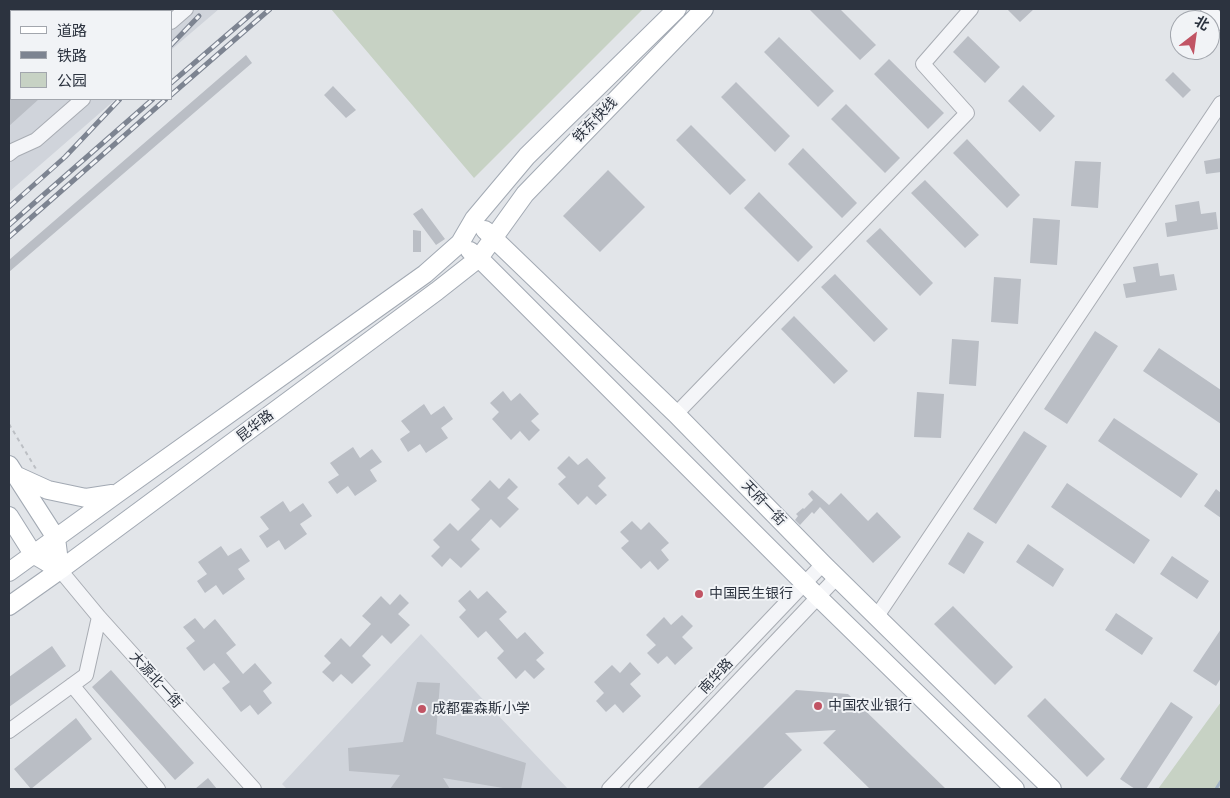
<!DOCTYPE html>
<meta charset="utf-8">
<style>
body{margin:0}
#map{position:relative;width:1230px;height:798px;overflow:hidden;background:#e2e5e9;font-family:"Golos Text","Noto Sans SC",sans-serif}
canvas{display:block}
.frame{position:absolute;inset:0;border:10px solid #2c333f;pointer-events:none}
.legend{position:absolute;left:10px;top:10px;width:162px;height:90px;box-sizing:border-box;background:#f1f3f6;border:1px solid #a2a6ad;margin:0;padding:6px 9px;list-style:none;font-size:15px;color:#2c333f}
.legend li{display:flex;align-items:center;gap:10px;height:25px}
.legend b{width:25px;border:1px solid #a2a6ad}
.north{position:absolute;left:1170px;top:10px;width:50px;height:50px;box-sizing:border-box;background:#f1f3f6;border:1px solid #a2a6ad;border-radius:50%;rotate:30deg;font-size:14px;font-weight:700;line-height:20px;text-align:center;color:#2c333f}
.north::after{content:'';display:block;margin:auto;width:18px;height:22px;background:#c15464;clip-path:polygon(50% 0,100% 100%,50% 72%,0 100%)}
</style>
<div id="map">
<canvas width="1230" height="798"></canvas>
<div class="frame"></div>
<ul class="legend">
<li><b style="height:6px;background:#fff"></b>道路</li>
<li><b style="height:6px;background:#7d8491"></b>铁路</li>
<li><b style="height:14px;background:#c7d2c4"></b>公园</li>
</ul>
<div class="north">北</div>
</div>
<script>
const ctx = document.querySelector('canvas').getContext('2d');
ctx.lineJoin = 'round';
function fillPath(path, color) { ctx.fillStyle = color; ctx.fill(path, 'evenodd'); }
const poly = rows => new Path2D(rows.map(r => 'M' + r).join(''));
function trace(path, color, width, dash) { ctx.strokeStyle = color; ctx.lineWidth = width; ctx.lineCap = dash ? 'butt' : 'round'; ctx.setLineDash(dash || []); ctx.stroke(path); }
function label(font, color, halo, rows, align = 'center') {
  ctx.font = font + ' "Golos Text","Noto Sans SC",sans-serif'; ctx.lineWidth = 4; ctx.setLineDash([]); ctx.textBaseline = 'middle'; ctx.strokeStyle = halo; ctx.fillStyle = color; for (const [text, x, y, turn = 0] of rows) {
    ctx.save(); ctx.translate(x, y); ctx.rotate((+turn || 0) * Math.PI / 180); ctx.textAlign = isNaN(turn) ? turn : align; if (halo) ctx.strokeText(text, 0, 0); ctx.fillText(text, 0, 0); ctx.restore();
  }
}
const built = poly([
 [9,9,219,9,171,50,171,11,11,11,11,99,116,99,9,192],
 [421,634,568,789,287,789,282,784]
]);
const green = poly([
 [331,9,643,9,474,178],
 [1221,702,1221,789,1158,789]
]);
const stream = poly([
 [1216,789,1221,781]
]);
const building = poly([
 [809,9,840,9,876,45,860,60],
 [1007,9,1034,9,1020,22],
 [968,36,1000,67,985,83,953,52],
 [779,37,834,91,818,107,764,52],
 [246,55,252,63,9,272,9,260],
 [889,59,944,113,928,129,874,74],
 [1173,72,1191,90,1183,98,1165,80],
 [736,82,790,136,775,152,721,97],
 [1023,85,1055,116,1040,132,1008,101],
 [333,86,356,110,346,118,324,95],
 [9,99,39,99,9,126],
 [846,104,900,158,885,173,831,119],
 [691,125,746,180,730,195,676,140],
 [967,139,1020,195,1007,208,953,153],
 [803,148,857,203,842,218,788,164],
 [1221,158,1221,172,1206,174,1204,161],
 [1075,161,1101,162,1098,208,1071,206],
 [608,170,645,207,600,252,563,216],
 [925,180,979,235,965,248,911,193],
 [759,192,813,247,798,262,744,208],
 [1199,201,1201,214,1216,212,1218,229,1167,237,1165,223,1177,221,1175,205],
 [422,208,445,239,436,245,413,214],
 [1033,218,1060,220,1057,265,1030,263],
 [880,228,933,283,920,296,866,241],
 [413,230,421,231,421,252,413,252],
 [1158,263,1160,276,1174,274,1177,290,1126,298,1123,284,1136,282,1133,267],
 [835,274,888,329,874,342,821,287],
 [994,277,1021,279,1018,324,991,322],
 [794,316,848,371,834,384,781,329],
 [1095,331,1118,346,1067,424,1044,409],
 [952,339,979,341,976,386,949,384],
 [1159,348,1221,390,1221,424,1143,371],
 [503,391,511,401,520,393,539,414,531,421,540,430,529,441,520,431,511,440,492,419,499,412,490,403],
 [917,392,944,394,941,438,914,437],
 [424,404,431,415,444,406,453,419,441,428,448,438,426,453,420,444,408,452,400,439,410,432,401,421],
 [1114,418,1198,474,1181,498,1098,441],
 [1024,431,1047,446,996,524,973,509],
 [353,447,360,458,372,449,382,462,370,470,377,481,355,496,348,486,337,494,328,482,339,475,330,463],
 [569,456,578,465,587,458,606,478,598,486,607,495,596,505,587,496,578,505,558,484,566,477,557,468],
 [509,478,518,487,507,498,519,509,500,528,491,519,471,540,480,549,461,568,450,558,442,567,431,556,440,547,433,540,450,523,458,531,480,509,471,500,490,480,499,489],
 [1067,483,1150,540,1134,564,1051,507],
 [1216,489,1221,493,1221,518,1204,506],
 [812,490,829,505,841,493,868,521,877,512,901,537,873,563,820,507,814,514,812,512,800,525,795,520,798,516,796,514,803,508,804,509,813,500,808,494],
 [283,501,290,512,303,503,312,516,300,524,307,534,285,550,279,540,267,548,259,536,269,529,260,517],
 [632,521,641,530,649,522,669,543,661,550,669,560,658,570,650,561,641,569,621,548,629,541,620,532],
 [968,532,984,542,964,574,948,564],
 [1028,544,1064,569,1053,587,1016,562],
 [221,546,228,556,241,548,250,561,238,569,245,579,223,595,216,585,205,593,197,581,207,574,198,562],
 [1172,556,1209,581,1197,599,1160,574],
 [470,590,478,599,487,591,507,612,499,619,517,639,525,632,544,653,536,660,545,669,534,679,525,670,516,679,497,658,504,651,486,631,478,638,459,617,466,610,458,601],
 [400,594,409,603,398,614,410,625,391,644,382,635,362,656,371,665,352,684,341,674,333,682,322,672,331,663,324,656,341,638,350,647,371,624,362,616,381,596,390,605],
 [953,606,1013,667,995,685,934,624],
 [1116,613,1153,638,1142,655,1105,630],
 [682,615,693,626,682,637,693,648,675,665,667,656,658,664,647,653,656,645,646,635,664,617,671,625],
 [195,618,204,629,215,619,236,645,226,653,243,674,255,663,272,683,263,691,272,703,258,715,250,705,241,712,222,688,230,682,214,663,204,671,186,648,195,641,183,627],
 [1221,629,1221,678,1216,686,1193,671],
 [52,646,66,666,9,707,9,677],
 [630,662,641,674,630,684,641,696,623,713,615,704,606,712,596,701,604,693,594,682,612,665,620,673],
 [111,670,194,763,175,780,92,687],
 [417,682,440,683,436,734,526,763,521,789,509,789,443,778,450,789,390,789,400,775,349,771,348,748,403,742],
 [796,690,848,694,946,789,870,789,823,743,836,730,785,733,802,750,762,789,697,789],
 [1045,698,1105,759,1087,777,1027,716],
 [1171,702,1193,717,1146,789,1135,789,1120,779],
 [76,718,92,739,31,789,14,769],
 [208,778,217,789,195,789]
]);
const path = poly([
 [9,424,36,469]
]);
const minor = poly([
 [1208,9,1221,23],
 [9,17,11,19],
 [171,22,186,9],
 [9,154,14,150,36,140,83,99],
 [676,414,967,113,923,64,971,9],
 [60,570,99,617,254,789],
 [877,616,1221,103],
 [72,685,158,789],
 [9,731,86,675,99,617],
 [609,789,823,564],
 [636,789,837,577]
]);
const major = poly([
 [485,230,676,414,823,564,1052,789],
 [470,251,479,258,818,597,1015,789],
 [9,465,56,538,60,570],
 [15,475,48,490,86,498,112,494],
 [9,516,33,554,60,570],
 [9,572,118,493,425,274,460,243,474,219,527,156,677,9],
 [9,606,60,570,437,291,479,258,525,194,704,9]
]);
const rail = poly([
 [171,45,199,16],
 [171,83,257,9],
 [171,95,270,9],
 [9,207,65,157,120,99],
 [9,225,153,99],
 [9,237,166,99]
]);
const markers = [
 [699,594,5,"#c15464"],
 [818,706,5,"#c15464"],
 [422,709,5,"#c15464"]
];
const streetNames = [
 ["铁东快线",595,120,-46],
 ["昆华路",255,426,-37],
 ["天府一街",764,503,46],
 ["南华路",716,676,-47],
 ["大源北一街",156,680,48]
];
const poiNames = [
 ["中国民生银行",709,594],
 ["中国农业银行",828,706],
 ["成都霍森斯小学",432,709]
];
fillPath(built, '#d0d4db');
fillPath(green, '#c7d2c4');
trace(stream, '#a1b2c5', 3);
fillPath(building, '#babec5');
trace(minor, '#a8acb3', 16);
trace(major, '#a2a9b3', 20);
trace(path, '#bcbfc4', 2, [4, 4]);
trace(minor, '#f4f5f8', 14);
trace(major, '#fff', 18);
trace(rail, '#7d8491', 5);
trace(rail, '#f1f3f6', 3, [9]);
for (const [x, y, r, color] of markers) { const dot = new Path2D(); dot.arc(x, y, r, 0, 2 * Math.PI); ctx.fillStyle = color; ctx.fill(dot); trace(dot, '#f1f3f6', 2); }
label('14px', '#2c333f', '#f1f3f6', streetNames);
label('14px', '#2c333f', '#f1f3f6', poiNames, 'left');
</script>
